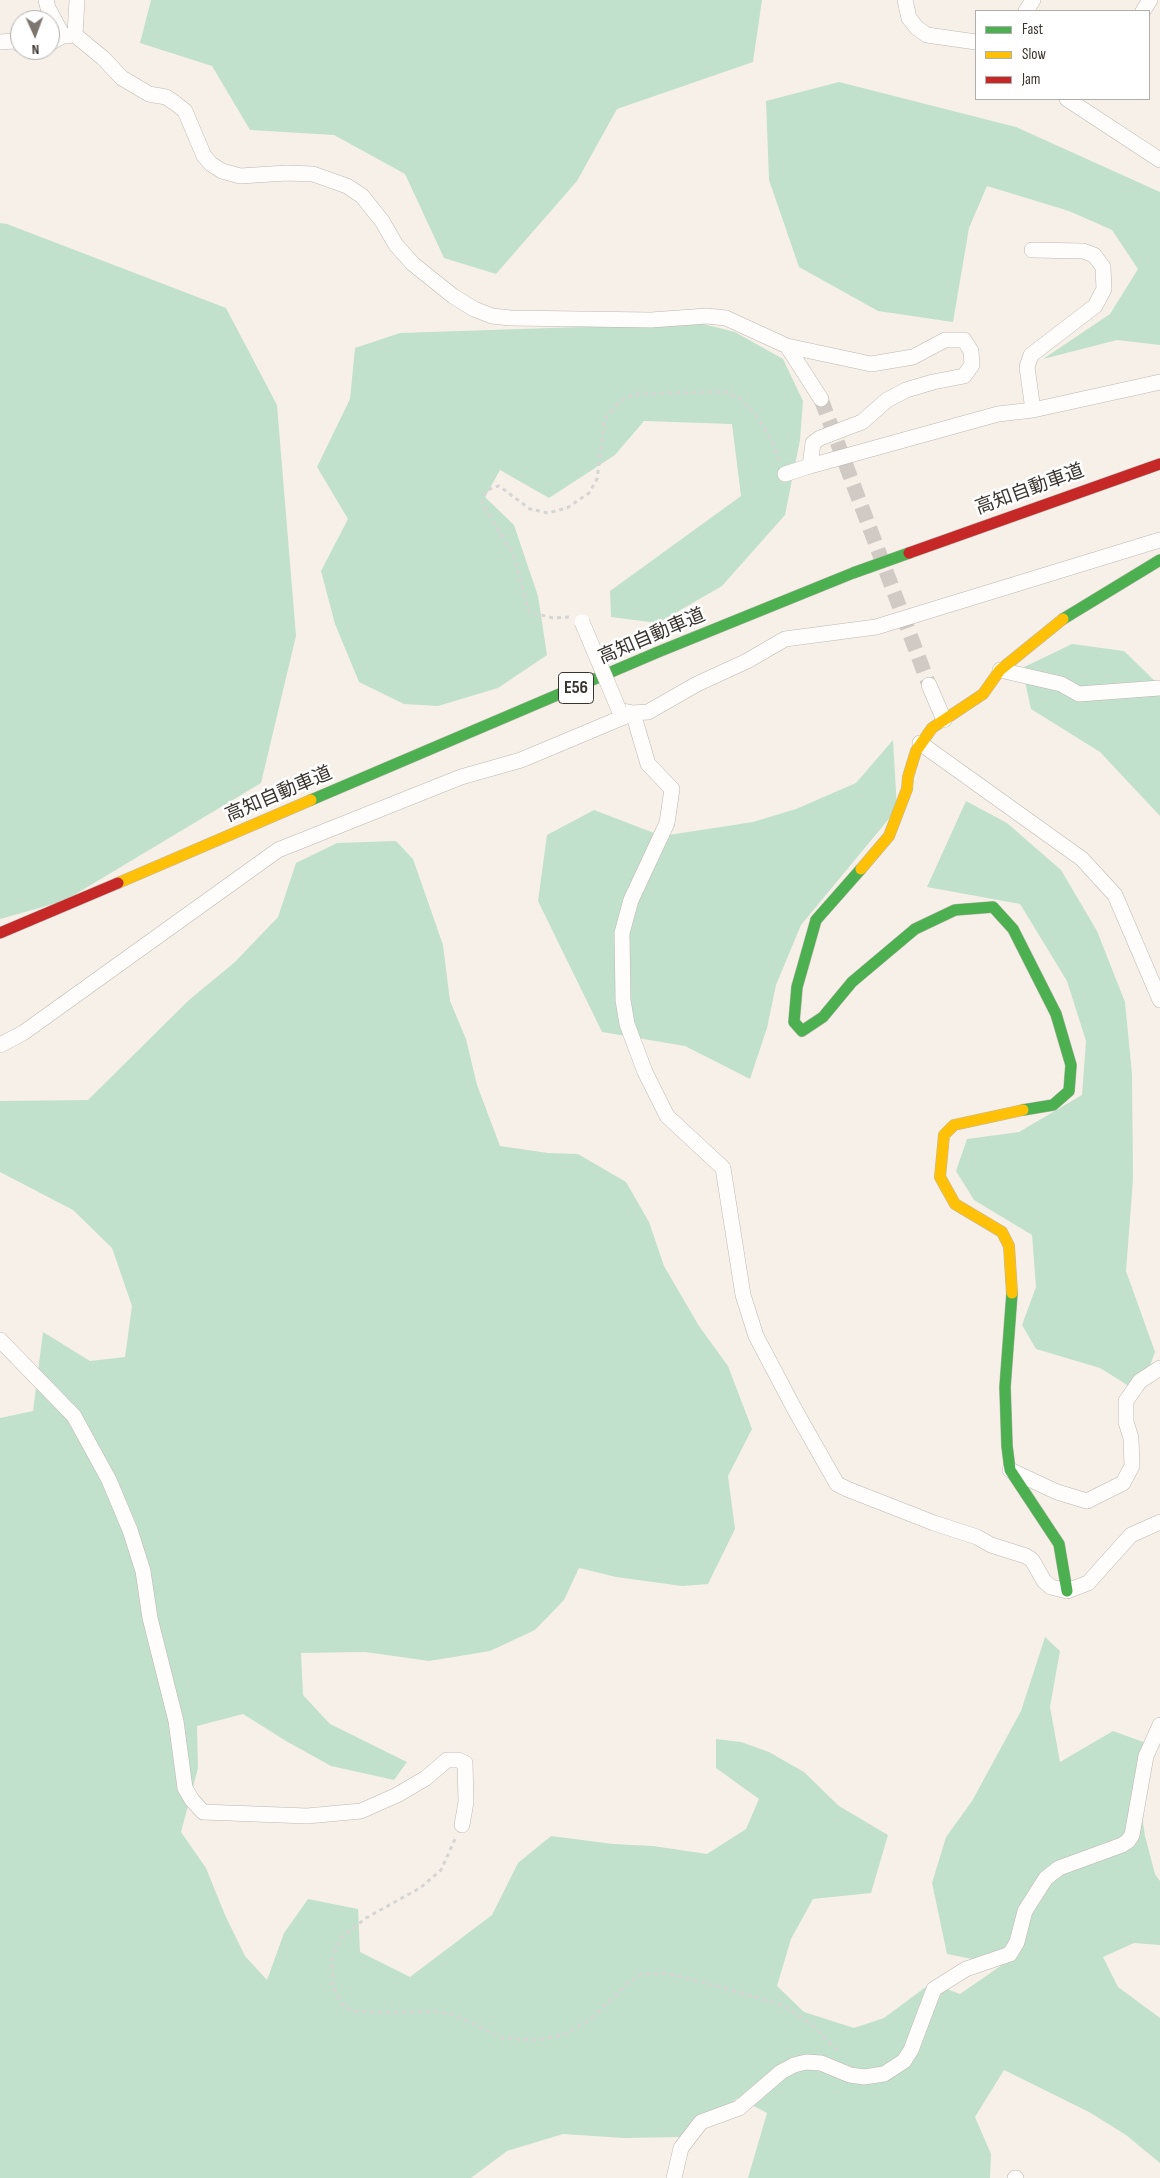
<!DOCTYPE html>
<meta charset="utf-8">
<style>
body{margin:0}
#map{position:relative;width:1160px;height:2178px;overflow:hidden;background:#f7f0e9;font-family:"Sofia Sans Condensed",sans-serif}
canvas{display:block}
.legend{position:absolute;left:975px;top:10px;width:175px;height:90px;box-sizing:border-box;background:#fff;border:1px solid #b0aeab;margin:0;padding:6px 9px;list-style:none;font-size:15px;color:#3a342e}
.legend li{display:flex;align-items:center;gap:10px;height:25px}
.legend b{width:25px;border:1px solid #b0aeab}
.north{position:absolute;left:10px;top:10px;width:50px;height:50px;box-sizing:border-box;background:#fff;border:1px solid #b0aeab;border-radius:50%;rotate:178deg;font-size:14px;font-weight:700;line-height:20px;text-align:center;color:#3a342e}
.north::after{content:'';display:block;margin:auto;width:18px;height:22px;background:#7c766f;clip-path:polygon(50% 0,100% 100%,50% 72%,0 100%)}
</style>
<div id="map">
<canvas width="1160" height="2178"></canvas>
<ul class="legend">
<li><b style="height:6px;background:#4caf50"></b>Fast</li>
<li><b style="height:6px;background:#ffc107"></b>Slow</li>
<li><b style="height:6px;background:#c62828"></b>Jam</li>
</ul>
<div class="north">N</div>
</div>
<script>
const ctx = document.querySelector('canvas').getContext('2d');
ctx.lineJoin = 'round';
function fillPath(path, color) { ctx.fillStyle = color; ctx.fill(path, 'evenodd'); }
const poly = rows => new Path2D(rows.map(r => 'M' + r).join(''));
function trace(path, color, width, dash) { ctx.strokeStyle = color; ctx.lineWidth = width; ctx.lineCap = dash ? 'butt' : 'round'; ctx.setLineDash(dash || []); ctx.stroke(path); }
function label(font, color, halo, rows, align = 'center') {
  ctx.font = font + ' "Sofia Sans Condensed","Noto Sans JP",sans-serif'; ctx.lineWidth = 5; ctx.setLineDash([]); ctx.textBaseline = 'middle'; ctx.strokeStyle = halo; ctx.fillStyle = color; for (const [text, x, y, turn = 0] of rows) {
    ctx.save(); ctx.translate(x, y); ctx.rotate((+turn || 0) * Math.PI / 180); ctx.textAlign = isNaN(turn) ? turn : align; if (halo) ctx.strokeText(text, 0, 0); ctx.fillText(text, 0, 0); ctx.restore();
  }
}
const forest = poly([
 [151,0,762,0,753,62,617,109,577,181,496,274,444,258,405,174,334,135,250,130,212,66,140,43],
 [839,82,1016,127,1160,192,1160,345,1117,340,1043,359,1110,314,1138,269,1112,230,1069,211,987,186,969,228,953,322,878,311,799,267,769,180,766,101],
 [0,223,7,224,226,308,277,405,296,636,261,783,64,901,0,919],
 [699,323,735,332,783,359,803,401,800,440,785,515,722,586,658,623,611,617,610,591,741,496,732,424,644,421,615,455,549,498,500,470,485,497,514,525,538,596,547,655,498,688,438,706,404,704,359,682,335,624,321,571,348,519,317,467,350,399,355,348,400,333],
 [1072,644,1124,651,1160,686,1160,816,1100,752,1031,709,1022,668],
 [893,740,897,809,801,925,776,985,767,1028,750,1079,685,1046,602,1032,538,901,547,835,594,810,662,836,753,822,796,809,856,783],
 [966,801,1007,823,1061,870,1097,931,1125,1002,1132,1074,1133,1180,1126,1271,1155,1352,1140,1393,1100,1368,1036,1349,1022,1325,1036,1287,1032,1235,974,1200,956,1171,967,1139,1019,1132,1082,1095,1086,1041,1067,981,1020,904,927,887],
 [396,841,413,859,443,945,450,1001,466,1039,477,1085,500,1146,548,1153,578,1154,626,1182,649,1222,664,1266,699,1326,728,1366,752,1429,728,1476,735,1529,708,1584,682,1586,616,1577,579,1568,564,1600,535,1630,490,1651,429,1661,365,1652,301,1653,303,1695,330,1724,407,1762,394,1780,331,1766,286,1741,243,1714,197,1726,198,1768,181,1832,206,1868,225,1915,245,1956,267,1980,284,1933,308,1899,358,1909,360,1952,410,1977,492,1915,518,1863,551,1836,613,1844,653,1846,707,1854,746,1829,759,1799,716,1768,716,1739,741,1742,769,1752,804,1772,839,1806,888,1835,871,1893,813,1899,791,1939,777,1986,804,2012,854,2028,884,2018,931,1983,960,1994,1002,1965,947,1954,932,1883,946,1837,972,1801,1021,1711,1045,1637,1060,1651,1050,1707,1060,1762,1113,1731,1146,1743,1136,1778,1145,1836,1155,1874,1160,1881,1160,1945,1134,1943,1103,1957,1118,1987,1160,2018,1160,2163,1126,2135,1089,2112,1004,2070,975,2117,991,2154,990,2178,748,2178,767,2113,738,2098,682,2137,624,2138,563,2134,507,2151,471,2178,0,2178,0,1418,33,1411,43,1332,90,1361,125,1357,132,1306,112,1248,73,1210,0,1172,0,1101,88,1100,189,1000,235,962,278,917,296,863,337,843]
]);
const streetTunnel = poly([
 [821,399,929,685]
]);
const path = poly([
 [569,617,553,618,529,612,514,556,482,503,486,491,494,487,499,486,530,509,548,513,567,508,589,493,597,479,605,418,621,401,634,394,725,392,740,399,756,415,774,445,779,460],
 [455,1839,441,1870,420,1888,366,1918,341,1938,332,1959,333,1987,343,2006,353,2011,394,2013,436,2011,454,2015,502,2038,537,2040,565,2034,589,2020,627,1984,641,1974,664,1973,713,1985,783,2005,812,2025,840,2053]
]);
const street = poly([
 [46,0,48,8,63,36],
 [905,0,909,18,917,28,927,35,976,42],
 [1026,11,1033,0],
 [1143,11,1150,0],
 [75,35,77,0],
 [0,42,14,41,20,44],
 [50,43,63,36,75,35,103,58,122,78,149,94,166,97,175,103,185,111,204,156,211,164,222,171,240,176,287,173,313,174,347,186,362,196,382,221,396,245,413,264,453,296,474,309,492,316,510,318,651,320,707,316,726,318,787,346,821,399],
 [1067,99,1160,160],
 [1032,250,1083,251,1094,255,1103,267,1104,289,1095,306,1031,355,1027,367,1033,410],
 [787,346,871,364,913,357,945,340,964,340,971,351,972,365,964,376,933,382,906,390,887,400,862,422,820,438,813,443,810,466,998,414,1033,410,1160,382],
 [785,474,810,466],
 [1000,670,1061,684,1079,694,1160,688],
 [929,685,944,720],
 [623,711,633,713,648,712,697,684,747,661,785,639,876,627,1160,540],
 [633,713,648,764,672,789,667,823,631,900,622,933,623,1000,627,1024,645,1072,667,1116,723,1168,743,1295,756,1336,795,1410,837,1484,847,1489,934,1523,977,1537,991,1545,1026,1556,1032,1560,1044,1581,1051,1587,1067,1591,1088,1583,1131,1535,1160,1522],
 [920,743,1082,859,1115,895,1160,1000],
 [0,1045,23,1033,278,850,461,777,521,760,633,713],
 [0,1340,74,1416,109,1480,130,1530,143,1571,150,1618,176,1721,185,1788,192,1800,203,1812,307,1816,361,1811,397,1795,426,1778,447,1760,458,1760,465,1763,466,1802,462,1825],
 [1010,1470,1057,1492,1087,1501,1123,1483,1132,1466,1131,1438,1126,1422,1126,1401,1140,1381,1160,1368],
 [674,2178,681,2148,701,2122,739,2108,781,2072,794,2065,806,2062,821,2063,850,2075,864,2077,884,2074,904,2061,911,2050,934,1989,966,1969,1010,1954,1017,1942,1025,1911,1046,1878,1059,1868,1122,1845,1128,1841,1132,1835,1146,1756,1160,1725],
 [1015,2178,1016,2178]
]);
const fast = poly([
 [1063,619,1160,560],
 [311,800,658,652,853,573,909,553],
 [861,869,816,920,797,987,794,1022,802,1031,823,1017,852,982,915,929,955,910,993,907,1013,929,1056,1014,1071,1065,1069,1091,1053,1105,1023,1110],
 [1012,1293,1005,1387,1007,1446,1010,1470,1059,1544,1067,1591]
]);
const slow = poly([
 [861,869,889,836,907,789,908,777,916,751,932,728,983,694,1000,670,1063,619],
 [118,883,311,800],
 [1012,1293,1009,1246,1002,1232,955,1204,940,1177,944,1135,954,1125,1023,1110]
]);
const jam = poly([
 [909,553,1160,464],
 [0,933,118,883]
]);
const streetBridge = poly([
 [582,622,619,710]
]);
const shields = [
 [576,688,35]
];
const shieldNames = [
 ["E56",576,688]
];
const streetNames = [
 ["高知自動車道",1030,490,-20],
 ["高知自動車道",652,637,-23],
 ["高知自動車道",279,795,-23]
];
fillPath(forest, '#c1e1cd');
trace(streetTunnel, '#d1cac4', 15, [15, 8]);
trace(street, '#bdb7b0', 16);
trace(fast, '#bdb7b0', 12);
trace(slow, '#bdb7b0', 12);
trace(jam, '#bdb7b0', 12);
trace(path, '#d7d5d3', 3, [4, 4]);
trace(street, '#fefdfc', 15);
trace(fast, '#4caf50', 11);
trace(slow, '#ffc107', 11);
trace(jam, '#c62828', 11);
trace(streetBridge, '#bdb7b0', 16, []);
trace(streetBridge, '#fefdfc', 15);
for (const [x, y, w] of shields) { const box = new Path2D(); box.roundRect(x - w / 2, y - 15.5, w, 31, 4); ctx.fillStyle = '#fff'; ctx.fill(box); trace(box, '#3a342e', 1); }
label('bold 18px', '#3a342e', null, shieldNames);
label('19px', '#3a342e', '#fff', streetNames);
</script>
